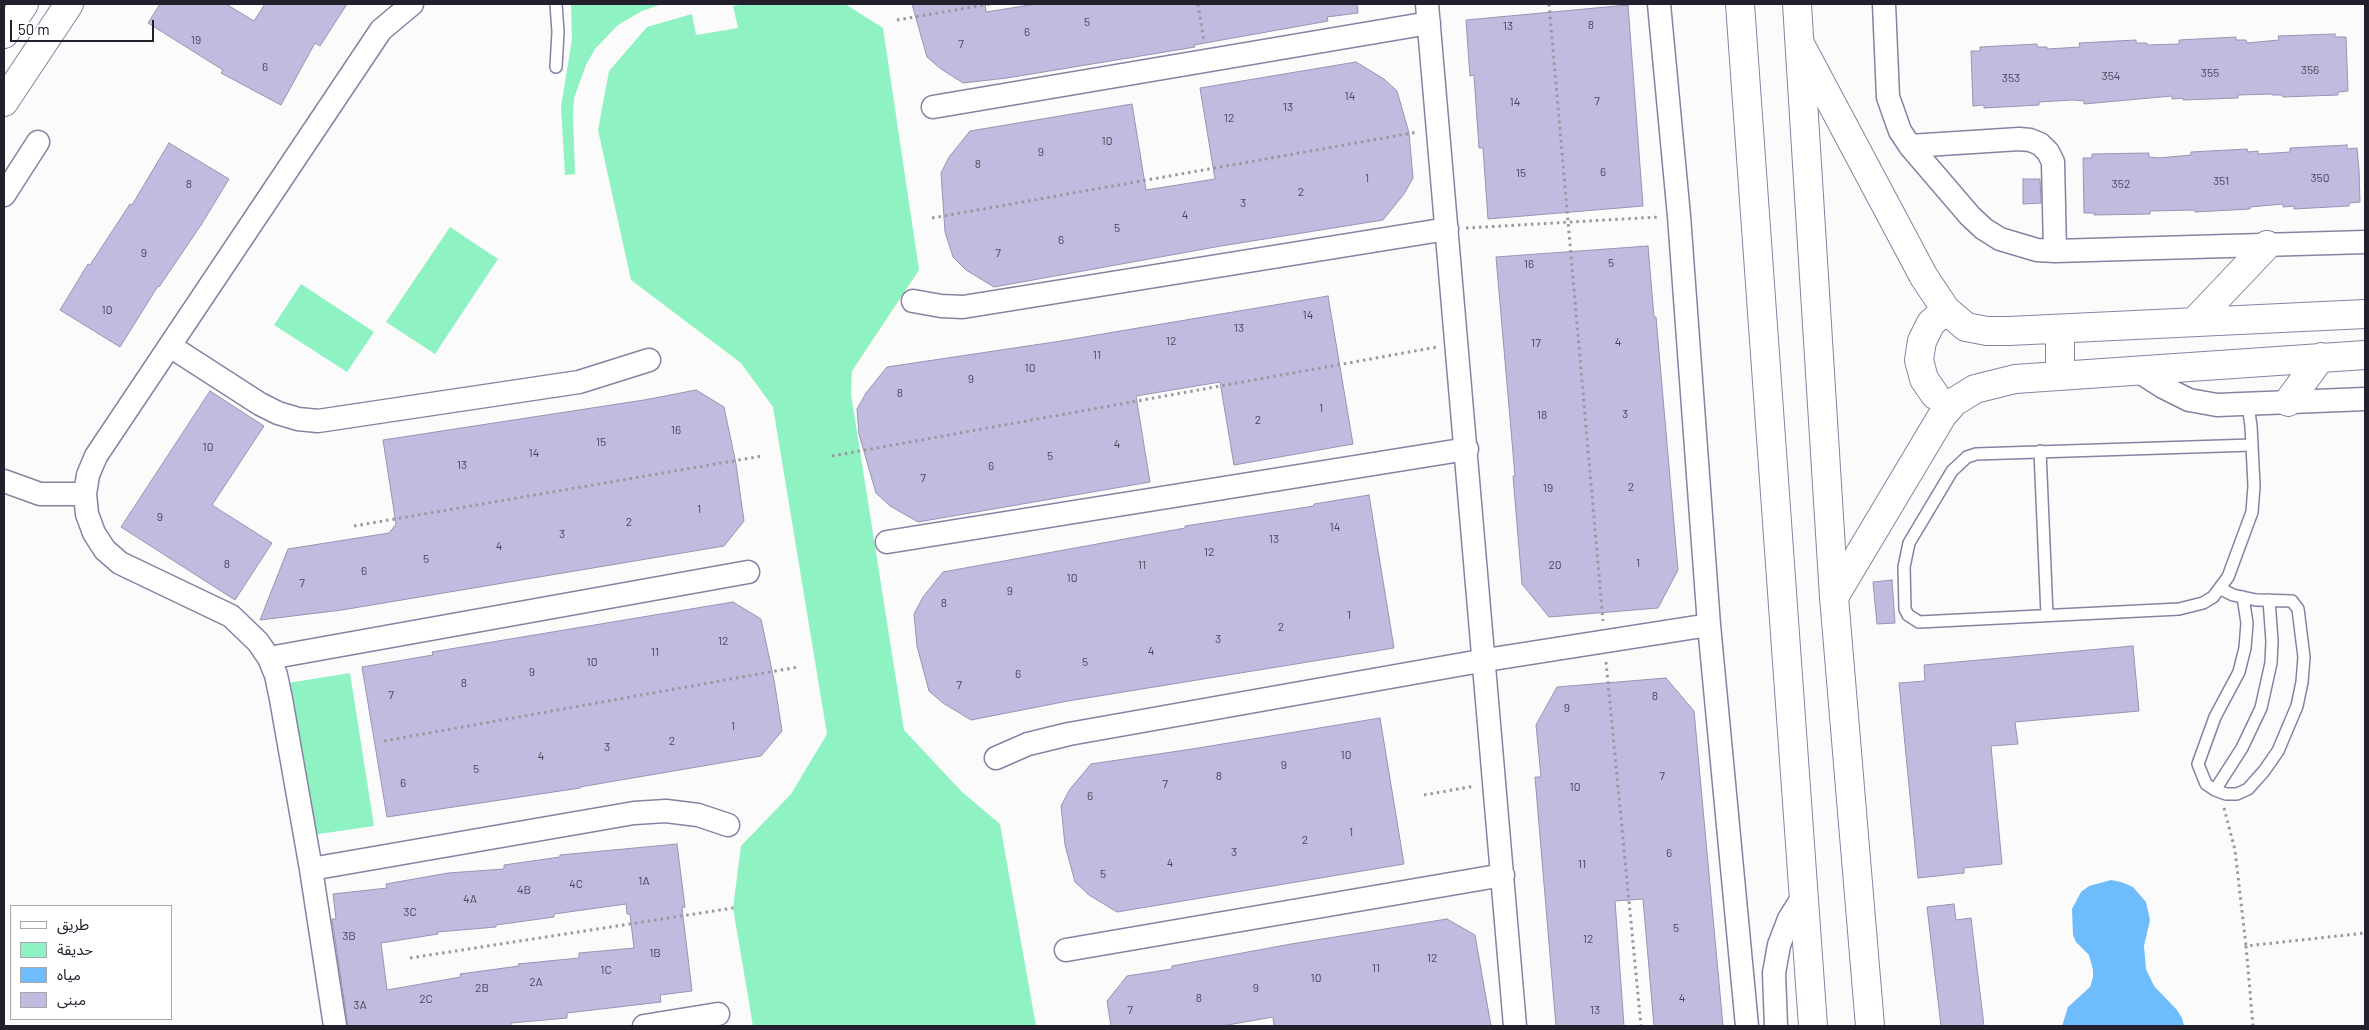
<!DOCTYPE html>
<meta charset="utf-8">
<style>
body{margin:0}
#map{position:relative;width:2369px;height:1030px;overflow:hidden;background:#fbfbfb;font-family:Barlow,"Noto Sans Arabic",sans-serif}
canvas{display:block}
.frame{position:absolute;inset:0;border:5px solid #22202d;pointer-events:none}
.legend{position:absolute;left:10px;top:905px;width:162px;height:115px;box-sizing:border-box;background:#fff;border:1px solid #a7a6ab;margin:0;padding:6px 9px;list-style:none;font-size:15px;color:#22202d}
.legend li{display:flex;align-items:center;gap:10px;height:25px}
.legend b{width:25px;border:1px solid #a7a6ab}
.scale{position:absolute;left:10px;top:20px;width:144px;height:22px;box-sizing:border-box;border:2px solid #22202d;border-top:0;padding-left:6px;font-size:15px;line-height:18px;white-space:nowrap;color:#22202d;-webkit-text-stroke:4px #fff;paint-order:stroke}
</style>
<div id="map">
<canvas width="2369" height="1030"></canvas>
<div class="frame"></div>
<ul class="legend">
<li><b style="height:6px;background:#fff"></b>طريق</li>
<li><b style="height:14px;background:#8ef2c2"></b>حديقة</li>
<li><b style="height:14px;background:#6fbcfc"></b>مياه</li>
<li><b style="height:14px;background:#c0bcdf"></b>مبنى</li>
</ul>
<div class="scale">50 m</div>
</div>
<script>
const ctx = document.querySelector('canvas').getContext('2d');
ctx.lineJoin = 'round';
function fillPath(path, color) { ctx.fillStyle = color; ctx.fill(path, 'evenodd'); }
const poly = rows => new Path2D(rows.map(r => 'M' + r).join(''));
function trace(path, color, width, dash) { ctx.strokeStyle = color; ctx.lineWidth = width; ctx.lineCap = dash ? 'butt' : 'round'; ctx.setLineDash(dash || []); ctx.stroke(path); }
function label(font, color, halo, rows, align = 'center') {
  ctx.font = font + ' Barlow,sans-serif'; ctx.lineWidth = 4; ctx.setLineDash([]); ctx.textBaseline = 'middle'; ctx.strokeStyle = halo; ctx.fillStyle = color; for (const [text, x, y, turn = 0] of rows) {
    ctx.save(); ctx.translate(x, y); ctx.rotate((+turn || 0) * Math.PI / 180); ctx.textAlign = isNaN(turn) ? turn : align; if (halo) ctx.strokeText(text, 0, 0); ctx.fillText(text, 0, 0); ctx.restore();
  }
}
const green = poly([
 [571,4,662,4,642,11,618,25,595,49,586,65,574,98,573,115,575,174,565,175,561,107,572,39],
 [746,4,845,4,883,28,919,270,852,371,851,394,904,730,962,792,1000,824,1036,1026,753,1026,733,908,741,846,791,794,827,734,773,407,741,363,631,280,598,130,609,71,647,27,692,14,696,35,738,28,733,6],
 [450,227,498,259,435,354,386,322],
 [301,284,374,332,347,372,274,325],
 [350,673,374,826,312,835,288,683]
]);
const water = poly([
 [2111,880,2121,882,2133,887,2146,902,2150,920,2144,946,2146,969,2154,986,2177,1010,2182,1018,2184,1026,2062,1026,2068,1007,2090,987,2093,977,2093,970,2089,955,2076,942,2073,935,2072,909,2081,892,2089,886]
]);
const building = poly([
 [160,4,226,4,254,21,265,4,347,4,320,46,315,43,281,105,221,73,223,70,148,23,160,4],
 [912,4,985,4,986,12,1036,4,1357,4,1358,13,1327,17,1328,21,1194,45,1195,47,1007,78,963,83,941,69,927,57,912,4],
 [1628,5,1643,206,1488,219,1483,148,1479,148,1474,75,1470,76,1466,20,1628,5],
 [2335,34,2335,37,2346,37,2348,91,2338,92,2338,95,2283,97,2282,95,2272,95,2272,94,2238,95,2238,98,2183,100,2183,98,2172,99,2172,96,2084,104,2084,101,2073,100,2039,102,2039,105,1984,108,1984,105,1973,106,1971,51,1980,51,1980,47,2037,44,2037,47,2047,47,2047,49,2080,47,2079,43,2136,40,2136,43,2147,43,2147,45,2179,44,2179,40,2236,37,2236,40,2246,40,2247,43,2279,40,2278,36,2335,34],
 [1356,62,1384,79,1397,91,1409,133,1413,178,1404,194,1383,220,1221,246,994,287,966,270,953,257,945,232,941,173,949,157,970,131,1132,104,1146,190,1215,179,1200,88,1356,62],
 [169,143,229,179,201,225,159,287,158,286,120,347,60,310,88,264,90,265,130,204,132,205,169,143],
 [2347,145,2347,149,2357,148,2359,170,2360,202,2349,203,2349,206,2294,209,2294,206,2283,207,2283,204,2250,207,2250,209,2195,212,2195,210,2150,211,2150,214,2094,215,2095,213,2084,213,2083,158,2092,158,2092,154,2149,153,2149,157,2159,158,2191,155,2191,152,2247,149,2248,152,2258,151,2258,154,2290,152,2290,148,2347,145],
 [2023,179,2040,179,2041,203,2023,204,2023,179],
 [1648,246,1654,317,1656,317,1678,570,1658,608,1549,617,1522,584,1513,476,1515,476,1496,257,1648,246],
 [1328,296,1353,444,1234,465,1220,382,1136,396,1150,482,918,522,890,506,876,493,859,434,857,409,866,393,887,367,1061,341,1328,296],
 [696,390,724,407,736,464,744,521,724,546,342,610,260,620,288,549,389,533,396,524,383,440,644,400,696,390],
 [210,391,264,426,212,505,272,543,235,600,121,527,210,391],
 [1369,495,1394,648,1068,701,971,720,943,703,929,691,917,646,914,614,923,597,943,572,1185,528,1185,526,1314,506,1314,504,1369,495],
 [1892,580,1895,623,1877,624,1873,582,1892,580],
 [733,602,761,619,774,680,782,731,761,756,580,787,580,788,387,817,362,667,433,655,432,652,733,602],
 [2133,646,2139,711,2015,722,2018,744,1991,746,2002,864,1964,868,1964,873,1918,878,1899,683,1925,681,1924,665,2133,646],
 [1666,678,1694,711,1723,1026,1654,1026,1643,899,1615,901,1624,1026,1556,1026,1535,777,1541,777,1536,725,1557,687,1666,678],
 [1380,718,1404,864,1117,912,1089,895,1075,882,1065,845,1061,806,1070,789,1091,764,1192,749,1380,718],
 [677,844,685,907,682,908,692,991,660,995,661,1002,567,1013,567,1018,511,1023,511,1026,348,1026,332,919,336,919,333,894,387,888,386,884,448,873,504,869,504,865,560,857,560,855,677,844],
 [626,904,627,914,630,914,634,948,579,953,579,958,518,964,519,966,460,974,461,977,387,990,381,943,438,934,437,932,496,927,496,925,554,917,554,914,626,904],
 [1954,904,1956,920,1971,918,1984,1026,1941,1026,1927,907,1954,904],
 [1447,919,1475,935,1491,1026,1274,1026,1273,1017,1222,1026,1111,1026,1107,1001,1127,976,1172,969,1172,966,1291,944,1447,919]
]);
const path = poly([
 [1198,4,1204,41],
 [1549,4,1603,621],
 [897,20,990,4],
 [932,218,1418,132],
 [1466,228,1659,217],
 [832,456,1437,347],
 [354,526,762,456],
 [1606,662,1641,1026],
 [384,741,798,667],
 [1424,795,1475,786],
 [2224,808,2235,850,2246,946],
 [410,958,733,908],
 [2253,1026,2246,946,2365,933]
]);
const service = poly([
 [556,67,558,32,556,4],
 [2248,405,2251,426,2252,445,2254,486,2252,512,2228,577,2213,597,2203,603,2179,609,1919,622,1908,615,1905,609,1904,567,1909,543,1952,471,1967,457,1976,454,2252,445],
 [2040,451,2047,615],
 [2221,589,2233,595,2256,600,2292,601,2298,609,2304,657,2302,682,2297,706,2278,751,2264,771,2248,789,2237,794,2226,794,2215,790,2206,784,2198,764,2215,717,2239,672,2245,648,2247,623,2243,597],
 [2215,790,2242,748,2261,708,2271,663,2272,641,2269,600]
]);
const minor = poly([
 [1427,4,1515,1026],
 [1659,4,1679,216,1709,625,1747,1026],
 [1884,4,1888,97,1900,131,1910,146,1970,216,1984,229,2000,239,2037,250,2055,251,2365,242],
 [933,107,1429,23],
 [1910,146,2019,139,2030,140,2040,144,2048,152,2053,162,2055,251],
 [4,195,38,142],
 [913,301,941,306,963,307,1447,229],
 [170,346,260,404,278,413,298,419,318,421,579,382,649,360],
 [2138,371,2163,387,2189,400,2217,405,2365,399],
 [4,481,40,494,85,494],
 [887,542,1467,449],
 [269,658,748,572],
 [996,758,1028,744,1069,734,1486,660,1709,625],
 [311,869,634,813,666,811,698,815,728,825],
 [1066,950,1503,875],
 [335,1026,311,869,281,699,276,675,269,658,258,642,231,616,120,563,105,550,94,533,87,514,85,494,88,475,96,456,381,30,412,4],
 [644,1026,718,1014],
 [1776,1026,1774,973,1779,945,1789,919,1804,895]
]);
const tertiary = poly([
 [4,34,24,4],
 [1800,44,1924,277,1946,310,1966,327,1987,331,2009,331,2365,314],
 [4,102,69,4],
 [2194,322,2267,245],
 [2060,329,2060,375],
 [1935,395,1924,379,1919,360,1922,341,1931,323,1946,310],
 [2288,402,2321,357],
 [1834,597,1942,416,1954,402,1975,389,2015,379,2365,355]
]);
const secondary = poly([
 [1740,4,1813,1026],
 [1797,4,1834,597,1870,1026]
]);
const numberNames = [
 ["5",1087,22],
 ["8",1591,25],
 ["13",1508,26],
 ["6",1027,32],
 ["19",196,40],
 ["7",961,44],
 ["6",265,67],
 ["356",2310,70],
 ["355",2210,73],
 ["354",2111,76],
 ["353",2011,78],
 ["14",1350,96],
 ["7",1597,101],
 ["14",1515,102],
 ["13",1288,107],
 ["12",1229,118],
 ["10",1107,141],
 ["9",1041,152],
 ["8",978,164],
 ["6",1603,172],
 ["15",1521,173],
 ["1",1367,178],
 ["350",2320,178],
 ["351",2221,181],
 ["8",189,184],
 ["352",2121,184],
 ["2",1301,192],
 ["3",1243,203],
 ["4",1185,215],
 ["5",1117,228],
 ["6",1061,240],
 ["9",144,253],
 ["7",998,253],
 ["5",1611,263],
 ["16",1529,264],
 ["10",107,310],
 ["14",1308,315],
 ["13",1239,328],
 ["12",1171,341],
 ["4",1618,342],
 ["17",1536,343],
 ["11",1097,355],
 ["10",1030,368],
 ["9",971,379],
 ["8",900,393],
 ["1",1321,408],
 ["3",1625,414],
 ["18",1542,415],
 ["2",1258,420],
 ["16",676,430],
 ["15",601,442],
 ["4",1117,444],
 ["10",208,447],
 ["14",534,453],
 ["5",1050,456],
 ["13",462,465],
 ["6",991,466],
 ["7",923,478],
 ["2",1631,487],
 ["19",1548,488],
 ["1",699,509],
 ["9",160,517],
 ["2",629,522],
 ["14",1335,527],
 ["3",562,534],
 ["13",1274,539],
 ["4",499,546],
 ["12",1209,552],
 ["5",426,559],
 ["1",1638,563],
 ["8",227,564],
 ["11",1142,565],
 ["20",1555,565],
 ["6",364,571],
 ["10",1072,578],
 ["7",302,583],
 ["9",1010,591],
 ["8",944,603],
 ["1",1349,615],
 ["2",1281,627],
 ["3",1218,639],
 ["12",723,641],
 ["4",1151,651],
 ["11",655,652],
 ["10",592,662],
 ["5",1085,662],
 ["9",532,672],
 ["6",1018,674],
 ["8",464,683],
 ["7",959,685],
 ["7",391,695],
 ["8",1655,696],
 ["9",1567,708],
 ["1",733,726],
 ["2",672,741],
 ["3",607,747],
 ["10",1346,755],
 ["4",541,756],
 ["9",1284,765],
 ["5",476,769],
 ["8",1219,776],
 ["7",1662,776],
 ["6",403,783],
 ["7",1165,784],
 ["10",1575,787],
 ["6",1090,796],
 ["1",1351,832],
 ["2",1305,840],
 ["3",1234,852],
 ["6",1669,853],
 ["4",1170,863],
 ["11",1582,864],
 ["5",1103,874],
 ["1A",644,881],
 ["4C",576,884],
 ["4B",524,890],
 ["4A",470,899],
 ["3C",410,912],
 ["5",1676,928],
 ["3B",349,936],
 ["12",1588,939],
 ["1B",655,953],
 ["12",1432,958],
 ["11",1376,968],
 ["1C",606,970],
 ["10",1316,978],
 ["2A",536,982],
 ["2B",482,988],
 ["9",1256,988],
 ["8",1199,998],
 ["4",1682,998],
 ["2C",426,999],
 ["3A",360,1005],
 ["7",1130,1010],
 ["13",1595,1010]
];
fillPath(green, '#8ef2c2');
fillPath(water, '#6fbcfc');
fillPath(building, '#c0bcdf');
trace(building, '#9793b4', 1);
trace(service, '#8682a3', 14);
trace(minor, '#8682a3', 25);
trace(tertiary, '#8682a3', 30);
trace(secondary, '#8682a3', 30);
trace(path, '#99989e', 3, [2.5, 4]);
trace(service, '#fff', 11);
trace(minor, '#fff', 22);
trace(tertiary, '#fff', 28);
trace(secondary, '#fff', 28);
label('12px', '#4a475a', null, numberNames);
</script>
